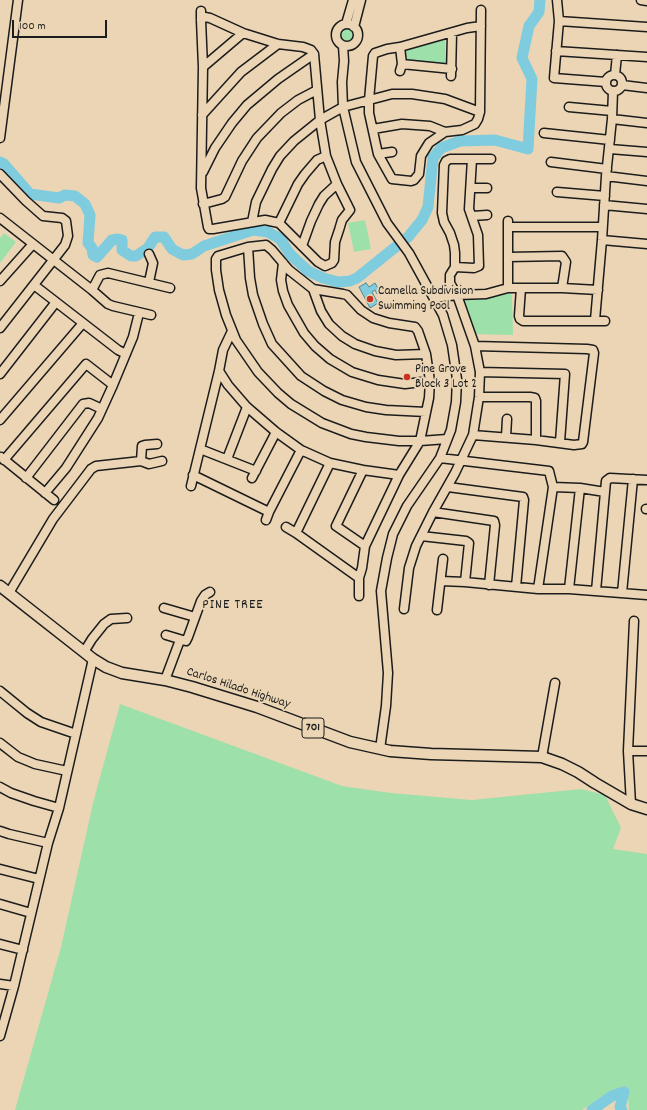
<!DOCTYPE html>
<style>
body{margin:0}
#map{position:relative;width:647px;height:1110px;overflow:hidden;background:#ebd5b4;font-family:Dekko,sans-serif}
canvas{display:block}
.scale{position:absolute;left:12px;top:20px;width:95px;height:18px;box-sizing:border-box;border:2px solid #1c1c1c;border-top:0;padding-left:5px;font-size:12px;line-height:14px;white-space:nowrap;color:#1c1c1c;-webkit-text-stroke:3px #ebd5b4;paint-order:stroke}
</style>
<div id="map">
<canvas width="647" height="1110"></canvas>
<div class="scale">100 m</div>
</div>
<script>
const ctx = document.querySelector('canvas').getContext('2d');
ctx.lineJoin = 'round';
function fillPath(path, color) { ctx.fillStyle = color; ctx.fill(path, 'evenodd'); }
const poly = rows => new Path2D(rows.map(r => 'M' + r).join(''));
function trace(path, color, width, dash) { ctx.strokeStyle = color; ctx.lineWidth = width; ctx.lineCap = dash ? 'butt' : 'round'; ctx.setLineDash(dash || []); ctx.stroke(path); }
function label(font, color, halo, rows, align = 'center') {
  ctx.font = font + ' Dekko,sans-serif'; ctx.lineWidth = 4; ctx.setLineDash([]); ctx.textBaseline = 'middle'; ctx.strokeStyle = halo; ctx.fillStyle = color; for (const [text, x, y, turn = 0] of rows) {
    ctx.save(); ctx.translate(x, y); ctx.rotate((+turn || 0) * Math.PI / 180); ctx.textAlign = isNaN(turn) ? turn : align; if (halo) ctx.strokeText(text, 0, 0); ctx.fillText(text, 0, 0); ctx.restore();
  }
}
const green = poly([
 '340 35a7 7 0 1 1 14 0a7 7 0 1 1-14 0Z',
 [441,39,444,39,445,41,446,62,442,65,403,61,402,50],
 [365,220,371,249,354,252,348,223],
 [4,233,16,242,0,263,0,238],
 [508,291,511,293,512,296,513,335,472,334,463,304,464,300,488,298],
 [120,704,342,786,391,793,472,800,581,789,605,795,621,828,613,849,647,854,647,1110,629,1110,627,1087,603,1096,582,1110,15,1110,61,947,93,803]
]);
const water = poly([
 [366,283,369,287,375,283,380,292,377,294,375,290,372,292,378,303,370,308,359,287,366,283]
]);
const river = poly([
 [0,162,4,164,30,194,59,198,65,195,75,196,85,204,90,215,88,243,92,248,93,255,97,257,112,240,118,239,122,240,122,250,131,256,136,256,148,248,155,237,164,237,172,249,183,255,192,254,204,246,253,230,268,232,280,239,290,254,308,271,323,278,338,282,350,281,357,278,408,237,422,220,428,207,433,158,441,148,460,141,495,140,528,149,532,79,522,58,529,26,539,12,540,0],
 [592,1110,612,1096,624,1092,620,1107,622,1110]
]);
const minor = poly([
 [557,0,559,21,554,78,606,82],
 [641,0,647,1],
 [201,20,205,17,210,18,243,33,259,38,278,44,303,47,311,50,314,54,320,120,326,156,337,184,350,210,342,220,339,230,335,242,334,260,332,263,325,266,318,262,279,223,265,220,213,229,209,229,208,227,201,188,203,67,201,20,201,11],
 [559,21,647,27],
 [346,24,353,0],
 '336 35a11 11 0 1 1 22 0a11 11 0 1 1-22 0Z',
 [481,26,467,28,400,47,387,49,375,53,373,56,369,100,369,113,378,154,392,179,411,181,414,180,419,174,421,156,429,143,445,132,462,130,475,124,478,119,480,112,481,10],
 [354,27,361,0],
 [343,46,344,61,342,82,343,107,356,162,387,223,409,253,443,315,452,345,457,379,456,402,451,430,440,458,407,506,393,534,387,558,381,591,388,673,386,706,380,749],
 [400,47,402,64,400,71],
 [556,51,647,57],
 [402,64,452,69],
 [203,67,243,33],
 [615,75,617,55],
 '606 83a8 8 0 1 1 16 0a8 8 0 1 1-16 0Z',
 [451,76,452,33],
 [622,85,647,88],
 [569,107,612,111],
 [202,115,241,72,278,44],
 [612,119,647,123],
 [373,129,402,124,430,126,445,132],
 [544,133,610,140],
 [0,138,18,0],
 [610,149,647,152],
 [378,154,392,152],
 [551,162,607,169],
 [203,172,215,148,232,123,247,105,278,79,314,54],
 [0,174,26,201,43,216,62,218,66,221,68,236,65,245,0,328],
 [606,176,647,181],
 [471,188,487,188],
 [557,192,605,196],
 [203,204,222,199,225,197,242,161,257,138,281,113,298,100,317,90],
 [604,205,647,209],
 [472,216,487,215],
 [0,218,92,290,108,304,113,306,151,315],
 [508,221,508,288],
 [252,222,256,202,272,169,280,156,294,141,320,120,343,107,392,94,412,94,445,99,480,112],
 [279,223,298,184,305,174,317,160,326,156],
 [509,227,602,227],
 [602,240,647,244],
 [302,246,311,221,319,204,324,196,337,184],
 [248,247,250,278,253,295,263,324,272,344,301,376,324,391,342,400,366,407,386,410,426,412],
 [149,254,153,263,149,282],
 [508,257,562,256,566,262,562,288],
 [283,263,281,280,283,291,288,305,304,333,315,346,330,359,352,372,378,380,405,384,430,381],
 [455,267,474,268,479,266,478,235,469,209,472,159],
 [0,281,33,244],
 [34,285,118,350,126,354],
 [521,288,519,316,520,319,523,321,605,321],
 [313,289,321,311,329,324,342,336,355,344,375,351,396,355,426,354],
 [92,290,100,275,108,273,170,288],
 [434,298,457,295,486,294,508,288,562,288,598,290],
 [595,320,602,240,606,176,612,119,613,91],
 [219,371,228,385,247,407,276,432,301,450,330,463,363,470,399,475],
 [480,372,565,374,560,442],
 [0,374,56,302],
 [479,397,530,397,535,398,536,401,536,440],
 [0,420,83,323],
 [473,435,536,440,574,445,582,444,583,442,594,353,593,350,587,349,475,346],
 [506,437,507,419],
 [200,449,256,471],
 [1,457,54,500],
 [440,458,549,471,553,487,538,589],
 [227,459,247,407],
 [4,460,86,364,113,385],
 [141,461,142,446,145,445,157,444],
 [363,470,336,526,365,546],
 [193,475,269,512],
 [26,478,83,404,89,403,102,409],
 [252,478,276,432],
 [191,486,219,371,223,350,232,331],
 [448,487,523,497,524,500,516,587],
 [553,487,580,488,605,492],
 [45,493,66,468,98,418,113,385,133,337,139,313],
 [646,509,647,509],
 [433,512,494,521,495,525,489,585],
 [266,520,269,512,301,450],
 [286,527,296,533,359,578],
 [296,533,330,463],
 [421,536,466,541,469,543,465,582],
 [441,581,465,582,538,589,569,589,647,595],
 [569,589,580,488],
 [596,591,606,481,610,478,647,480],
 [9,593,53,519,91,469,96,466,141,461,149,464,162,461],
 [622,593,633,479],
 [359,596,359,578,362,568,365,546,399,475,420,441,429,398,430,381,426,354,418,331,415,327,389,323,373,318,361,310,347,295,343,294,313,289,289,270,272,250,266,245,248,247,218,256,216,259,216,270,219,290,226,315,236,340,258,372,278,393,291,404,322,423,351,434,366,437,399,441,420,441,447,439],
 [164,608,195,617],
 [404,609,409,568,416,546,433,512,455,473,473,435,479,397,480,372,475,346,457,295,450,283,450,275,455,267,455,253,454,245,450,233,444,222,442,213,444,165,446,161,450,159,491,159],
 [437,610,443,559],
 [166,635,186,641,188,637,201,601,205,595,210,592],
 [84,652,92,639,104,624,111,619,127,618],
 [165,680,180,640],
 [0,691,27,713,41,722,76,734],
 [0,743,18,757,35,764,67,771],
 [628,751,647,751],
 [542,757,555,683],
 [0,787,11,793,34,801,59,808],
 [631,804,628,751,634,621],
 [0,831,9,834,48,843],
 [0,869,39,879],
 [0,904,31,913],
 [0,944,23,950],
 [0,984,14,986],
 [0,1036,14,986,48,843,59,808,93,659]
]);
const major = poly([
 [0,586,93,659,106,667,122,673,165,680,192,687,257,707,350,742,390,751,431,754,542,757,562,764,578,772,595,783,631,804,647,809]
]);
const markers = [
 [370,299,4,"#c8321e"],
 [407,377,4,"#c8321e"]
];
const shields = [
 [313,728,22]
];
const shieldNames = [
 ["701",313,728]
];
const poiNames = [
 ["Camella Subdivision",378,292],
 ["Swimming Pool",378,307],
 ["Pine Grove",415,370],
 ["Block 3 Lot 2",415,385]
];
const streetNames = [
 ["Carlos Hilado Highway",238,689,18]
];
const neighbourhoodNames = [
 ["PINE TREE",233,606]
];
fillPath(green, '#9ee0aa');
fillPath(water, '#7fccde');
trace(water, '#578690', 1);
trace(river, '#7fccde', 11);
trace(minor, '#1c1c1c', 11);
trace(major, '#1c1c1c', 13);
trace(minor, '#ebd5b4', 8);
trace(major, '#ebd5b4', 10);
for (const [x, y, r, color] of markers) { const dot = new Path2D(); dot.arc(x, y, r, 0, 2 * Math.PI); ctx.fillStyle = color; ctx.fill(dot); trace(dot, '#ebd5b4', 1.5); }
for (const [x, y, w] of shields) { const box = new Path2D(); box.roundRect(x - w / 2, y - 10, w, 20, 3); ctx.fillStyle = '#ebd5b4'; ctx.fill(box); trace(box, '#1c1c1c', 1); }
label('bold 12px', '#1c1c1c', null, shieldNames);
label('13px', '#1c1c1c', '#ebd5b4', poiNames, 'left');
label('13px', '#1c1c1c', '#ebd5b4', streetNames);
ctx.letterSpacing = '1px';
label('14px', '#1c1c1c', '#ebd5b4', neighbourhoodNames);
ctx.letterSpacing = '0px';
</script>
